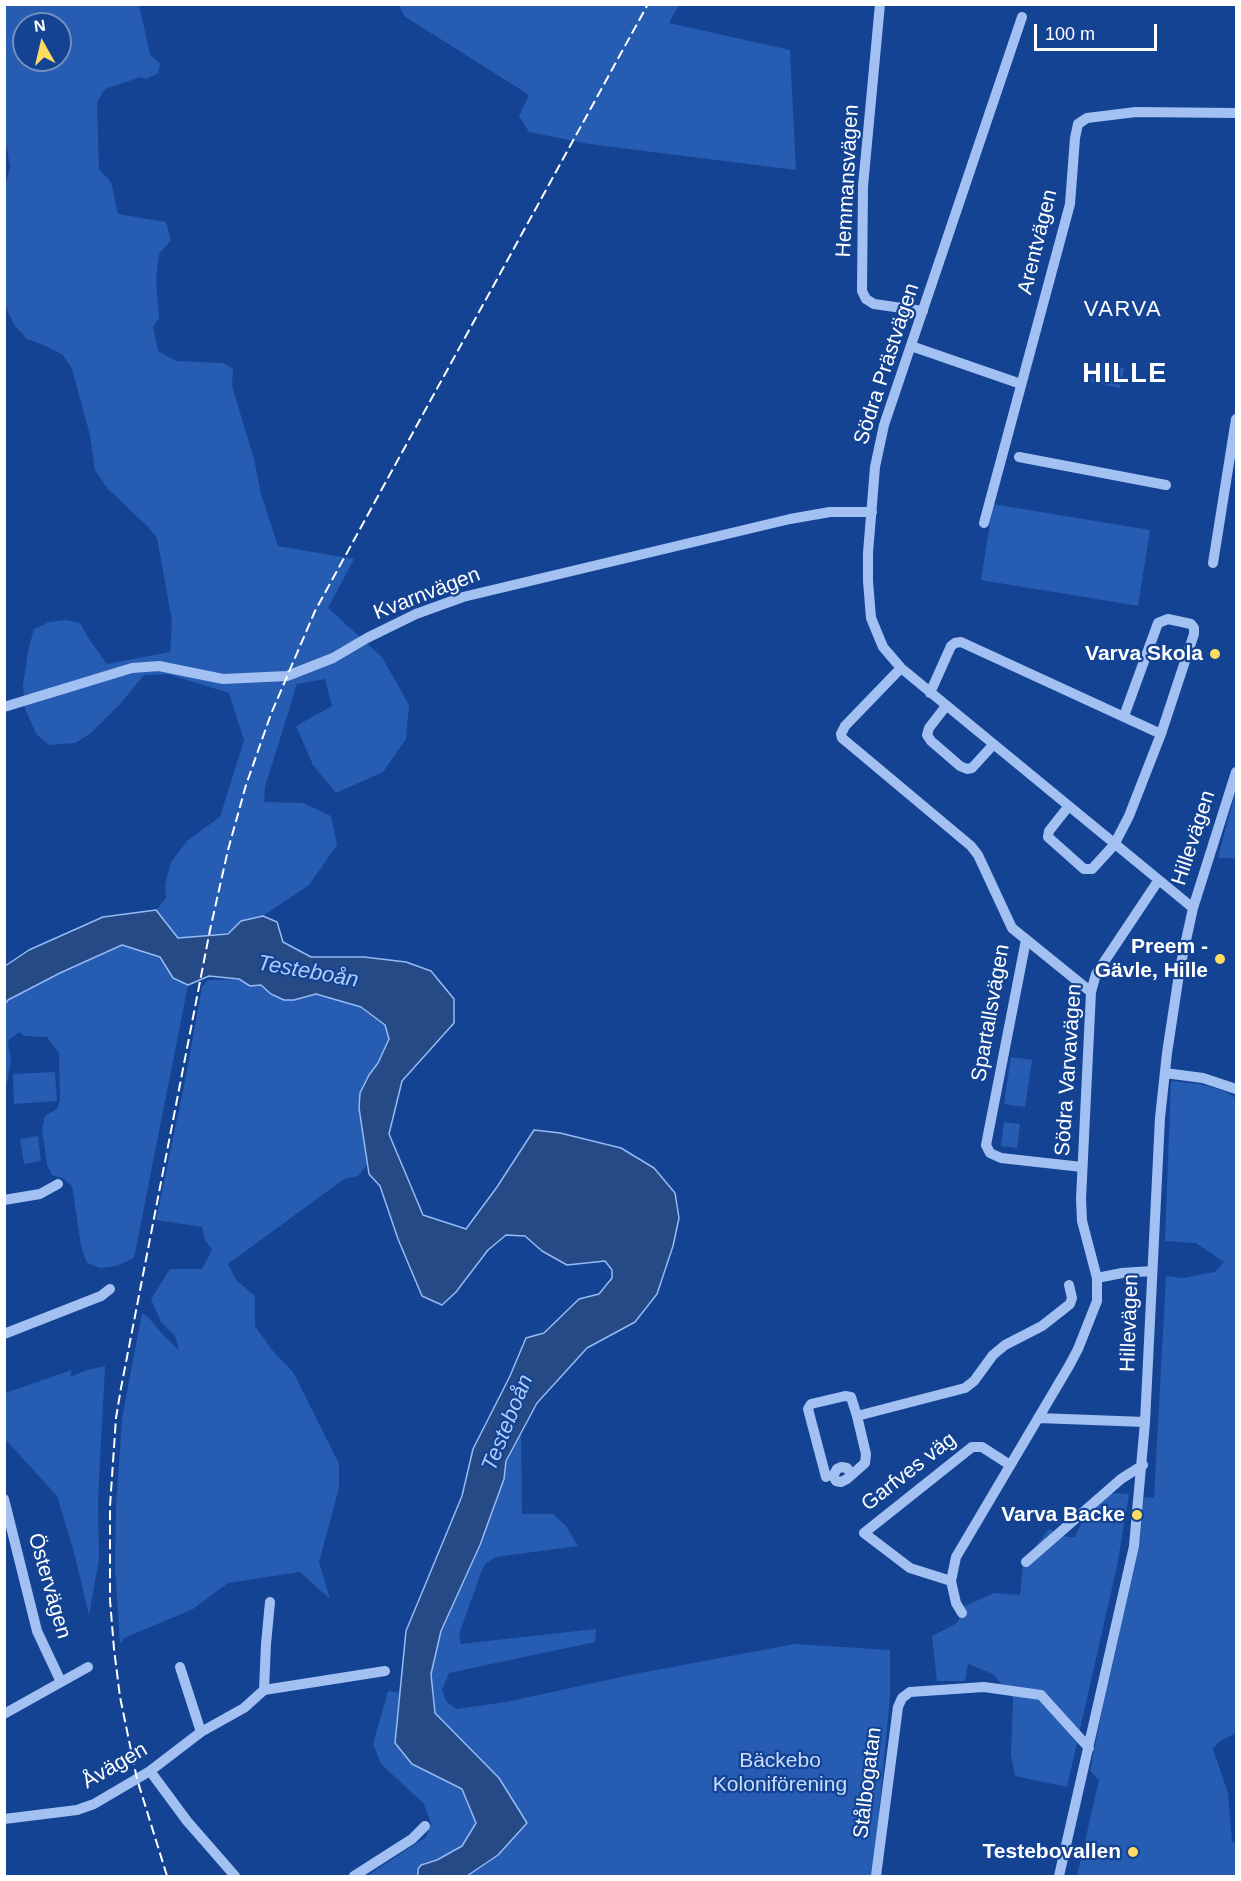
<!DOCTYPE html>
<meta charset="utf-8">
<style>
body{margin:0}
#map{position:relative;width:1241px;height:1881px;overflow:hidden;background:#144393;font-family:Helvetica,sans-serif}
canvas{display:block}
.frame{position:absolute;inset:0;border:6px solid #fff;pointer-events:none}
.north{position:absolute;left:12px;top:12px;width:60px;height:60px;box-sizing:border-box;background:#144393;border:2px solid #728ebe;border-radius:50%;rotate:352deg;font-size:16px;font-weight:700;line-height:24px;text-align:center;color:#fff}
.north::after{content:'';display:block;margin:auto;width:21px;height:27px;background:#ffdb62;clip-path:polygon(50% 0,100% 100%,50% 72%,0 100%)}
.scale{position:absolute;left:1034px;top:24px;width:123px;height:27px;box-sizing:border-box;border:3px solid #fff;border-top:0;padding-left:8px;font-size:18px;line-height:21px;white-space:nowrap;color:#fff;-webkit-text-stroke:4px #144393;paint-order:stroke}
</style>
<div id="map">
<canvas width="1241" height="1881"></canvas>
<div class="frame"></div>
<div class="north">N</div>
<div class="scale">100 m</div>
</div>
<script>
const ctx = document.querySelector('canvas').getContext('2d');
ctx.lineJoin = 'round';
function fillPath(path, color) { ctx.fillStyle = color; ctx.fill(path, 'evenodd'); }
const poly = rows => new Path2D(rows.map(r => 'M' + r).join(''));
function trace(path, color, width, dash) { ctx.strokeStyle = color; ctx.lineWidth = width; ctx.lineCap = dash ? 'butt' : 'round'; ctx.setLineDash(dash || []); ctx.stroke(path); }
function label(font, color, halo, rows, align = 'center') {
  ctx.font = font + ' Helvetica,sans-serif'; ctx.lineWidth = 4.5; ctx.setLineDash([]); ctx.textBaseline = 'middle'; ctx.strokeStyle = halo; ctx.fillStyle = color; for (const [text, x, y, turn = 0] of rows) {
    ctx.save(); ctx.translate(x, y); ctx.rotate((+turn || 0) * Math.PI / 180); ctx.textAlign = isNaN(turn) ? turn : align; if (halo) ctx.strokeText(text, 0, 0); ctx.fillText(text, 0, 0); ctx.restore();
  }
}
const green = poly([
 [4,5,139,5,150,54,160,64,158,73,146,79,141,77,105,89,97,102,99,169,111,182,118,214,166,222,171,240,159,254,156,279,159,318,153,327,158,351,176,361,223,363,233,369,232,386,254,459,261,494,278,546,354,559,328,608,382,657,409,705,406,739,383,772,336,793,313,765,296,726,332,706,325,679,297,684,265,787,264,802,303,803,331,816,337,845,309,885,263,916,241,921,228,934,178,938,156,910,166,898,165,885,171,862,188,840,220,817,244,740,229,693,168,674,144,675,120,704,91,733,75,743,49,745,37,735,25,709,23,686,28,651,34,629,49,622,66,620,80,623,89,639,107,664,170,652,172,621,157,538,149,528,107,488,95,470,90,435,72,369,63,355,46,346,27,339,15,326,7,310,4,293,4,192,10,167,4,134],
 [24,24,60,24,60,60,24,60],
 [399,5,679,5,669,23,790,50,796,170,589,144,529,132,519,116,529,95,404,16],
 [1095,363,1124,368,1120,388,1091,382],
 [993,504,1150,530,1138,606,981,580],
 [1236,790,1236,858,1218,858,1220,850],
 [122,945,160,957,173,978,188,985,134,1258,116,1266,100,1268,87,1263,81,1246,72,1186,63,1178,52,1175,47,1165,42,1129,45,1116,57,1109,60,1100,59,1053,47,1037,24,1036,19,1032,8,1041,11,1062,5,1091,4,1004,8,1000,60,973],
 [239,979,250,986,261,985,271,994,301,999,315,994,322,995,361,1007,385,1025,389,1039,378,1063,369,1075,365,1141,367,1164,358,1176,344,1179,228,1264,236,1280,255,1296,255,1326,272,1350,293,1372,339,1464,339,1488,319,1562,330,1599,300,1572,228,1583,193,1609,124,1638,120,1644,115,1568,116,1507,122,1419,142,1313,148,1317,164,1336,179,1350,175,1336,161,1322,151,1299,170,1269,202,1269,212,1250,205,1240,202,1227,156,1220,185,1081,202,987,208,980],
 [1011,1057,1032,1060,1025,1107,1004,1104],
 [55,1072,57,1101,14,1104,13,1074],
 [1171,1081,1200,1084,1224,1091,1236,1098,1236,1733,1220,1741,1213,1749,1228,1793,1232,1841,1236,1845,1236,1876,1077,1876,1099,1780,1090,1771,1110,1670,1140,1538,1144,1497,1154,1498,1166,1276,1183,1278,1215,1272,1224,1262,1196,1243,1165,1241],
 [1004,1122,1020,1124,1017,1148,1001,1146],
 [38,1136,41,1161,24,1164,20,1139],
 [105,1366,98,1502,99,1559,89,1615,75,1556,57,1496,5,1439,5,1393,72,1370,70,1377,87,1370],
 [521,1433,522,1514,553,1514,566,1526,578,1546,496,1557,486,1563,482,1570,459,1634,461,1644,596,1629,595,1642,449,1673,442,1690,446,1701,456,1709,506,1702,635,1674,795,1644,890,1650,890,1696,873,1876,467,1876,498,1855,448,1725,435,1713,431,1674,441,1631,480,1545,504,1479,506,1462],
 [1116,1493,1129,1494,1117,1566,1067,1787,1015,1776,1011,1755,1013,1698,993,1674,968,1664,965,1681,937,1681,932,1636,957,1623,965,1606,994,1593,1020,1595,1023,1563,1049,1529,1067,1537,1075,1537,1081,1524,1096,1504,1107,1495],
 [388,1691,400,1693,395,1743,412,1764,462,1789,476,1823,462,1846,437,1860,425,1862,418,1869,418,1876,367,1876,426,1837,431,1823,424,1804,381,1764,373,1744]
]);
const water = poly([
 [156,910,178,938,228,934,241,921,263,916,277,922,283,942,311,957,364,957,406,962,431,971,454,999,454,1023,402,1081,389,1134,423,1215,466,1229,497,1187,534,1130,560,1133,621,1148,654,1168,675,1193,679,1218,673,1246,657,1294,635,1322,587,1348,537,1403,506,1461,504,1479,480,1545,441,1631,431,1674,435,1713,499,1778,527,1823,498,1855,467,1876,418,1876,418,1869,421,1865,437,1860,462,1846,476,1823,462,1789,412,1764,395,1743,406,1631,462,1496,473,1449,510,1376,526,1338,544,1333,579,1299,599,1294,612,1278,612,1270,605,1261,567,1265,542,1251,525,1236,506,1235,488,1250,456,1292,442,1305,422,1296,398,1239,380,1186,369,1174,359,1108,360,1093,369,1075,378,1063,389,1039,385,1025,361,1007,316,994,294,1000,284,1000,271,994,261,985,250,986,239,979,209,976,188,985,173,978,160,957,122,945,60,973,8,1000,5,1004,5,966,29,950,103,917,156,910]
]);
const minor = poly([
 [880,4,863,186,862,291,866,299,874,304,923,311],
 [1022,17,884,425,875,467,868,553,868,581,871,618,883,647,901,668,1193,908],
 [911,346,1021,384],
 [1019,457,1166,485],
 [984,523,1070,204,1075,138,1078,124,1087,118,1136,112,1236,113],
 [1213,563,1236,419],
 [901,668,845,726,841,734,842,738,971,846,978,855,1012,928,1091,992],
 [930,693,951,646,955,643,961,642,1161,734],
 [946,706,929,728,927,735,931,741,960,766,967,769,972,768,993,745],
 [4,707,132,668,159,666,223,679,287,676,333,658,367,638,416,614,463,597,790,519,830,512,872,512],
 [1068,807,1049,831,1048,837,1084,869,1092,869,1114,845,1129,816,1161,734,1194,634,1194,628,1191,624,1168,619,1158,623,1124,716],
 [1026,940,986,1145,990,1153,1001,1158,1082,1167],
 [1165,1073,1203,1078,1236,1089],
 [4,1200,40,1194,58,1184],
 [1097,1278,1122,1273,1152,1271],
 [4,1334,101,1296,110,1289],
 [857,1416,965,1388,974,1381,993,1355,1005,1345,1042,1326,1070,1304,1072,1298,1069,1285],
 [1038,1418,1145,1422],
 [826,1477,808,1409,811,1404,845,1396,851,1397,857,1416,866,1454,865,1463,847,1479,841,1482,836,1481,833,1476,837,1469,841,1467,847,1468,851,1474],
 [4,1499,37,1631,61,1682],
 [1026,1562,1121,1479,1143,1465],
 [951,1581,910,1568,864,1533,972,1447,982,1447,1010,1465],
 [962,1613,956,1603,951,1581,956,1557,1069,1366,1078,1349,1097,1301,1097,1278,1082,1221,1081,1199,1091,992,1096,974,1158,881],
 [180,1667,201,1732],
 [264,1690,266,1644,270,1602],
 [4,1714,88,1667],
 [150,1771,187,1821,235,1876],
 [4,1819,77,1810,94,1804,150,1771,201,1732,244,1708,264,1690,385,1671],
 [354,1876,412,1839,425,1826],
 [876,1876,898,1707,902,1698,910,1692,984,1687,1041,1695,1089,1748],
 [1059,1876,1134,1546,1145,1422,1160,1118,1167,1053,1180,968,1193,908,1236,772]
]);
const rail = poly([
 [167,1876,137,1779,120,1697,114,1649,110,1600,110,1506,116,1418,121,1388,210,930,228,850,246,785,271,714,315,611,648,4]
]);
const markers = [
 [1215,654,6,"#ffdb62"],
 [1220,959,6,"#ffdb62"],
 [1137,1515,6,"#ffdb62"],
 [1133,1852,6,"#ffdb62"]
];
const streetNames = [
 ["Hemmansvägen",848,181,-87],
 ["Arentvägen",1038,242,-76],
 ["Södra Prästvägen",887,364,-72],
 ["Kvarnvägen",427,594,-21],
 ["Hillevägen",1194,838,-72],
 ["Spartallsvägen",991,1013,-80],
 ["Södra Varvavägen",1069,1070,-86],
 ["Hillevägen",1130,1323,-88],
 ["Garfves väg",909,1472,-38],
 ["Östervägen",49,1586,74],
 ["Åvägen",115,1766,-30],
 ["Stålbogatan",868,1783,-83]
];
const poiNames = [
 ["Varva Skola",1203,654],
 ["Preem -",1208,947],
 ["Gävle, Hille",1208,971],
 ["Varva Backe",1125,1515],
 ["Testebovallen",1121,1852]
];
const parkNames = [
 ["Bäckebo",780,1761],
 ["Koloniförening",780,1785]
];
const neighbourhoodNames = [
 ["VARVA",1123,310]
];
const waterNames = [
 ["Testeboån",308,972,10],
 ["Testeboån",508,1423,-68]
];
const districtNames = [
 ["HILLE",1125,375]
];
fillPath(green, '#265cb2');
fillPath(water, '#264a85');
trace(water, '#94bbf5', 1.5);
trace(minor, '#a2c1f2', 10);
trace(rail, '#fff', 2, [10, 4.5]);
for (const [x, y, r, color] of markers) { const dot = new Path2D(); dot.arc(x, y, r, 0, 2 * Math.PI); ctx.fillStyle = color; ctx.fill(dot); trace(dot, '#144393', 2); }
label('21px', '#fff', '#144393', streetNames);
label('bold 21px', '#fff', '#144393', poiNames, 'right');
label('21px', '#c9ddfc', '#144393', parkNames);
ctx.letterSpacing = '1.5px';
label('22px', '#fff', '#144393', neighbourhoodNames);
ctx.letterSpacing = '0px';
label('italic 22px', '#aeccf9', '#144393', waterNames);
ctx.letterSpacing = '1.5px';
label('bold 27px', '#fff', '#144393', districtNames);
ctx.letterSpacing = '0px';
</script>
